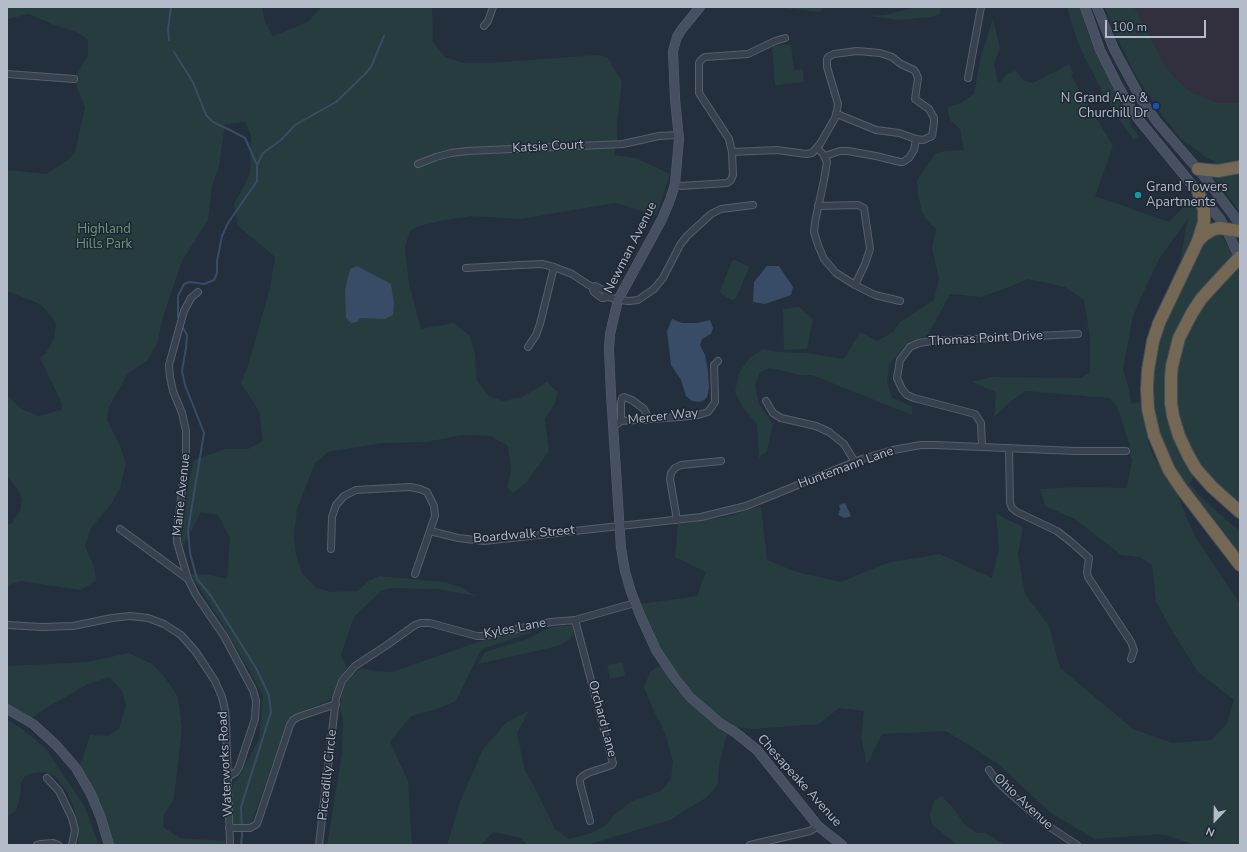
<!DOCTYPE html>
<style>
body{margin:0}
#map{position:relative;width:1247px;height:852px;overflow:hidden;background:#242f3e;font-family:"Nunito Sans",sans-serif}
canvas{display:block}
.frame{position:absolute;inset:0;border:8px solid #b4bcc9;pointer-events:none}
.north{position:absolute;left:1195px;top:800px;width:40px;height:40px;-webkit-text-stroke:3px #1d2633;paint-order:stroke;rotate:202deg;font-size:11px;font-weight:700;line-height:16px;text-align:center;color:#b4bcc9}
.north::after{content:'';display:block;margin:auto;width:14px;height:18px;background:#b4bcc9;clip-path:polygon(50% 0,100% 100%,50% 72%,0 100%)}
.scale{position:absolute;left:1105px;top:20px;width:101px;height:18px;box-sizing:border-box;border:2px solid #b4bcc9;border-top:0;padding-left:5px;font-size:12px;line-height:14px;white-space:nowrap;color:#b4bcc9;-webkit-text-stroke:3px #1d2633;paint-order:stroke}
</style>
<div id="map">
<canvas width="1247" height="852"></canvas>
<div class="frame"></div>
<div class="north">N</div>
<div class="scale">100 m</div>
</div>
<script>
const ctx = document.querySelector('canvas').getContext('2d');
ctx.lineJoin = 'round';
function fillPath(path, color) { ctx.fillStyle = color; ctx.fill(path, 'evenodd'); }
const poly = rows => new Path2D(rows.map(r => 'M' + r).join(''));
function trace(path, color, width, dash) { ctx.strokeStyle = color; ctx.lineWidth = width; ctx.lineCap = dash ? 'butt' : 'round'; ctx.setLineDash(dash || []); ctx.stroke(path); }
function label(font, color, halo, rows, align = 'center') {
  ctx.font = font + ' "Nunito Sans",sans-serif'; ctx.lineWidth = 3; ctx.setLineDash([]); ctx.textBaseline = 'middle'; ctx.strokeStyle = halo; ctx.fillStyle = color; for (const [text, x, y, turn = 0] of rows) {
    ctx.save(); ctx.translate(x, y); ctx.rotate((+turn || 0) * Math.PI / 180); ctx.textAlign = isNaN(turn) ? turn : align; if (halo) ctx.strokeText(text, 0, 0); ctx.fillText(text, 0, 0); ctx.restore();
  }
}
const medical = poly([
 [1134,7,1240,7,1240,103,1218,103,1193,93,1176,79,1165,65]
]);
const green = poly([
 [7,7,262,7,265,22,273,36,308,22,321,7,432,7,433,42,445,57,464,63,490,63,597,55,607,57,622,81,617,124,617,140,614,155,636,158,670,174,656,216,616,203,521,219,471,216,439,221,419,226,410,231,405,247,409,284,421,329,454,323,470,336,475,355,477,381,489,396,503,401,522,397,547,382,558,392,554,405,545,419,549,451,526,483,513,493,507,487,511,471,508,446,491,436,463,435,426,442,381,443,328,452,315,463,297,509,294,537,296,555,302,573,316,588,331,592,358,591,367,582,379,576,444,582,460,587,476,596,437,589,392,588,381,591,354,617,341,655,347,668,338,680,330,700,290,716,252,821,249,824,234,824,232,817,233,783,240,775,259,739,263,695,221,621,190,574,210,575,227,579,230,538,218,515,201,512,182,549,182,535,189,481,194,460,225,449,248,449,263,441,259,411,241,383,248,366,270,288,275,257,238,226,234,204,246,183,250,172,251,135,245,122,225,124,219,166,212,186,208,220,182,261,164,314,157,343,148,360,128,373,109,407,107,420,119,443,126,464,120,488,112,503,91,528,85,546,94,567,96,581,80,590,21,581,9,585,7,589,7,524,12,523,20,511,22,500,17,488,7,476,7,395,20,408,38,416,61,410,62,404,40,358,46,353,54,338,56,325,53,318,40,304,7,291,7,170,46,174,69,159,75,152,85,107,74,79,88,56,88,40,79,33,52,24,29,14,7,19],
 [776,7,823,7,820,12],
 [916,7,942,7,939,15,930,17,897,20,870,16,886,15],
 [1067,7,1081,7,1086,28,1098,58,1128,113,1132,127,1139,137,1134,140,1118,118,1106,98,1101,101,1098,96,1103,93,1083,54,1074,31],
 [1105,7,1134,7,1165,65,1176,79,1193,93,1218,103,1240,103,1240,162,1218,168,1214,161,1207,158,1180,138,1159,111,1136,76,1115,33],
 [993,19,1000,48,994,64,998,84,1008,73,1016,71,1023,80,1033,83,1069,64,1073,74,1071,75,1083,97,1087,96,1089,99,1086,101,1113,146,1095,196,1169,222,1193,197,1199,207,1200,223,1180,261,1188,219,1159,259,1138,304,1132,320,1123,370,1128,385,1131,404,1141,402,1148,443,1154,457,1177,494,1195,537,1240,604,1240,845,1196,845,1161,834,1095,839,1051,813,997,763,946,731,882,734,867,765,861,737,864,711,839,708,819,724,753,729,735,727,710,709,688,687,670,664,652,633,640,604,697,596,706,572,675,557,678,524,726,517,761,506,767,560,797,572,841,582,887,563,940,554,992,578,999,549,996,514,1023,527,1018,554,1025,594,1049,626,1060,668,1133,729,1172,743,1212,740,1227,723,1234,700,1198,672,1174,634,1156,602,1152,565,1140,557,1121,555,1075,519,1045,506,1040,489,1080,487,1127,488,1132,460,1130,455,1130,446,1117,406,1110,398,1026,391,1010,402,994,417,996,392,972,382,992,377,1081,378,1090,372,1090,337,1084,300,1065,287,1028,279,1009,287,981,297,950,294,928,335,905,346,889,365,887,382,892,398,912,406,912,415,812,375,801,375,770,368,760,372,755,385,759,404,773,424,767,451,759,458,757,424,743,408,735,392,739,373,749,358,763,349,779,352,808,353,844,359,860,332,877,341,893,332,900,322,934,300,939,278,932,248,936,229,925,218,922,212,918,195,917,180,936,153,945,151,964,150,960,129,950,120,947,107,959,104,974,94,981,56],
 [791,44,794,70,803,69,804,82,775,85,772,46],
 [1240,173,1240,212,1213,176,1233,176],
 [1218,234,1223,238,1235,256,1207,284,1189,306,1177,332,1167,375,1194,475,1190,484,1204,500,1240,532,1240,559,1180,481,1154,421,1152,366,1158,335,1205,240,1212,235],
 [735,260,748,266,749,268,736,298,733,300,721,294,720,291,732,261],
 [1238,265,1240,270,1240,508,1203,471,1191,451,1183,431,1176,397,1176,374,1180,349,1191,324,1202,304],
 [799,307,813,319,807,349,784,350,783,309],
 [557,626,573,626,573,635,569,640,558,646,478,664,485,652,527,639,546,629],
 [530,630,532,632,530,633,485,648,480,652,473,666,456,701,437,709,411,716,390,742,408,781,412,845,327,845,342,753,343,717,340,709,341,698,346,683,352,676,361,668,374,671,392,672,481,641],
 [129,653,152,664,164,676,178,697,182,728,174,798,164,815,163,827,180,838,225,841,225,845,113,845,99,800,80,767,90,735,108,736,119,729,126,705,122,691,109,677,88,684,46,708,32,718,7,704,7,666,87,662],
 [623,662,625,676,610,679,607,665],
 [660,665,675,688,705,717,727,734,720,760,717,786,707,797,670,820,587,845,527,845,521,838,493,832,481,845,447,845,460,802,483,749,507,722,529,711,517,733,525,771,535,788,555,829,569,839,592,833,606,825,613,816,630,802,661,791,671,779,673,761,665,733,653,709,644,687,650,672],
 [7,720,20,727,45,748,84,805,98,843,94,845,79,845,75,810,67,792,55,776,44,772,34,773,25,776,21,783,20,796,16,811,7,816],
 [942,796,953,808,965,825,977,833,985,833,1005,845,956,845,952,840,932,825,930,815,934,801]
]);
const water = poly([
 [357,266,391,284,394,304,393,315,385,319,360,318,357,322,351,323,346,318,345,290,350,269],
 [767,266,779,266,793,287,791,295,765,304,753,302,754,282],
 [672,319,682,323,697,323,710,320,713,328,711,334,702,339,700,345,705,355,708,371,709,388,707,397,704,400,700,402,692,401,686,396,681,380,671,365,667,331],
 [845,503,851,516,845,518,838,515,840,509,839,505]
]);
const stream = poly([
 [169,40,168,29,171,7],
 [174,52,193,82,206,115,213,122,230,130,245,138,257,165,257,181,228,223,222,236,217,261,217,273,214,280,204,284,190,282,184,284,178,296,178,317,180,320],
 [257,165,263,153,281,140,295,125,336,102,365,74,371,67,384,36],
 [182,326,187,335,186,348,182,371,185,385,204,433,188,530,190,553,197,579,211,596,256,668,269,695,271,712,241,807,242,835,241,845]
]);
const street = poly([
 [484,26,488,21,493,7],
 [7,74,74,79],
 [968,78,981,7],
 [817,148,823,154,827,162,824,180,815,222,814,232,818,245,824,259,836,273,855,285,875,295,900,301],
 [732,152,777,150,806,154,812,153,820,144,835,118,837,110,838,104,827,67,827,59,828,57,834,54,857,51,880,53,892,57,901,64,914,70,916,73,918,78,915,99,929,109,934,118,934,123,932,136,923,140,916,139],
 [825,156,840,151,848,151,876,156,900,162,903,162,909,158,914,150,916,139,899,133,876,130,837,114],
 [418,164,436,157,451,153,467,151,623,144,659,136,678,135],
 [675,184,681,186,727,183,731,180,733,175,732,152,729,139,699,93,699,63,701,60,705,57,748,54,775,41,785,38],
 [818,206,858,205,864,208,870,249,865,264,855,285],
 [466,268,520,265,542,264,554,267,572,274,592,287,595,286,605,291,609,297],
 [592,287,594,292,602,298,609,297,618,300,629,301,638,300,654,289,663,278,680,245,687,236,711,214,721,209,753,205],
 [198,292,191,298,184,311,169,365,170,377,173,391,182,413,186,431,186,457,177,532,177,542,188,579,196,595,224,636,253,690,256,701,255,719,239,767,236,772,228,777],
 [528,347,536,335,540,324,554,267],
 [766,401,773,413,781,418,816,426,829,432,844,444,855,462],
 [621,421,621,403,622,398,624,397,632,400,644,409,647,415,646,420],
 [613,427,621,421,680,417,698,415,708,412,715,402,715,396,714,365,718,361],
 [982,447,981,423,975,414,914,398,907,395,902,389,897,378,900,360,907,351,910,347,919,343,932,341,1078,334],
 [1009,448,1010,503,1012,508,1017,512,1057,531,1071,542,1089,558,1087,572,1088,577,1131,642,1134,650,1131,659],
 [677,520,670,479,671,473,675,468,681,465,721,461],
 [120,529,188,579],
 [430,531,458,538,484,541,701,517,746,506,862,459,893,450,921,445,935,445,1075,451,1126,451],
 [331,549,332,517,336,505,344,496,356,490,410,487,420,489,427,492,434,506,435,516,415,574],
 [575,620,613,763,612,765,588,773,583,776,580,779,580,783,590,821],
 [7,625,42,627,73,626,112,618,130,616,148,618,164,624,181,635,196,652,215,681,222,697,225,710,226,724,230,845],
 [989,770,997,781,1012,795,1048,826,1077,845],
 [47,778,59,791,72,818,75,830,72,845],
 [229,828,250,828,257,824,290,725,293,720,298,717,336,704],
 [37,845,41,844,53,843,58,845],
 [319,845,336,698,342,681,355,666,387,645,415,625,421,623,430,623,477,636,482,636,551,622,575,620,635,603],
 [750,845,810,831,818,826]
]);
const secondary = poly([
 [700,7,682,29,677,37,673,51,675,99,679,139,675,184,670,200,662,219,618,300,610,334,609,349,611,394,621,548,625,571,631,592,640,615,656,650,674,677,690,697,720,723,736,733,757,750,818,826,842,845],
 [1085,7,1100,50,1118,86,1131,108,1139,120,1220,219,1230,237,1240,259],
 [1097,7,1114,49,1141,99,1157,122,1208,181,1240,224],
 [7,709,33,724,56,745,76,768,91,794,101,818,109,845]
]);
const highway = poly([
 [1198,169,1218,171,1240,167],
 [1198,191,1204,210,1204,222,1198,241,1159,323,1153,341,1148,370,1147,389,1148,409,1154,435,1169,470,1181,488,1240,565],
 [1198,241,1204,235,1212,230,1219,228,1240,231],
 [1222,276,1201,299,1192,313,1179,338,1172,366,1171,377,1171,403,1173,416,1179,436,1188,455,1196,469,1212,487,1240,512]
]);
const highwayBridge = poly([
 [1222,276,1240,257]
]);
const markers = [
 [1156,106,4,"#1a4fb4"],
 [1138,195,4,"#0f9aa8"]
];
const poiNames = [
 ["N Grand Ave &",1148,99],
 ["Churchill Dr",1148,114],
 ["Grand Towers",1146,188,"left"],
 ["Apartments",1146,203,"left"]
];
const streetNames = [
 ["Katsie Court",548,147,-3],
 ["Newman Avenue",631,248,-63],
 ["Thomas Point Drive",986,339,-3],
 ["Mercer Way",663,417,-6],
 ["Huntemann Lane",846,468,-20],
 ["Maine Avenue",182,495,-84],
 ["Boardwalk Street",524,535,-5],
 ["Kyles Lane",515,629,-11],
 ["Orchard Lane",602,719,75],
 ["Waterworks Road",226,764,-93],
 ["Piccadilly Circle",328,775,-84],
 ["Chesapeake Avenue",799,781,48],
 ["Ohio Avenue",1023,802,43]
];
const parkNames = [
 ["Highland",104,230],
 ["Hills Park",104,245]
];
fillPath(medical, '#32303f');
fillPath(green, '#263c3f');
fillPath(water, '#394c67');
trace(stream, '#394c67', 2);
trace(street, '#565f6c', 8);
trace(secondary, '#565f6c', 10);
trace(highway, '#434c59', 14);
trace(street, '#38414e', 6);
trace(secondary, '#465061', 9);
trace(highway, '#746855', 12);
trace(highwayBridge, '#434c59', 14, []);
trace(highwayBridge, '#746855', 12);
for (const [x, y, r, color] of markers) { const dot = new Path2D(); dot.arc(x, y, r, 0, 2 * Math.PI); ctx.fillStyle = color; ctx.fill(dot); trace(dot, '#1d2633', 1.5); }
label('13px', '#b4bcc9', '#1d2633', poiNames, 'right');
label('13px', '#b4bcc9', '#1d2633', streetNames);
label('13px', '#6b9a76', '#1d2633', parkNames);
</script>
